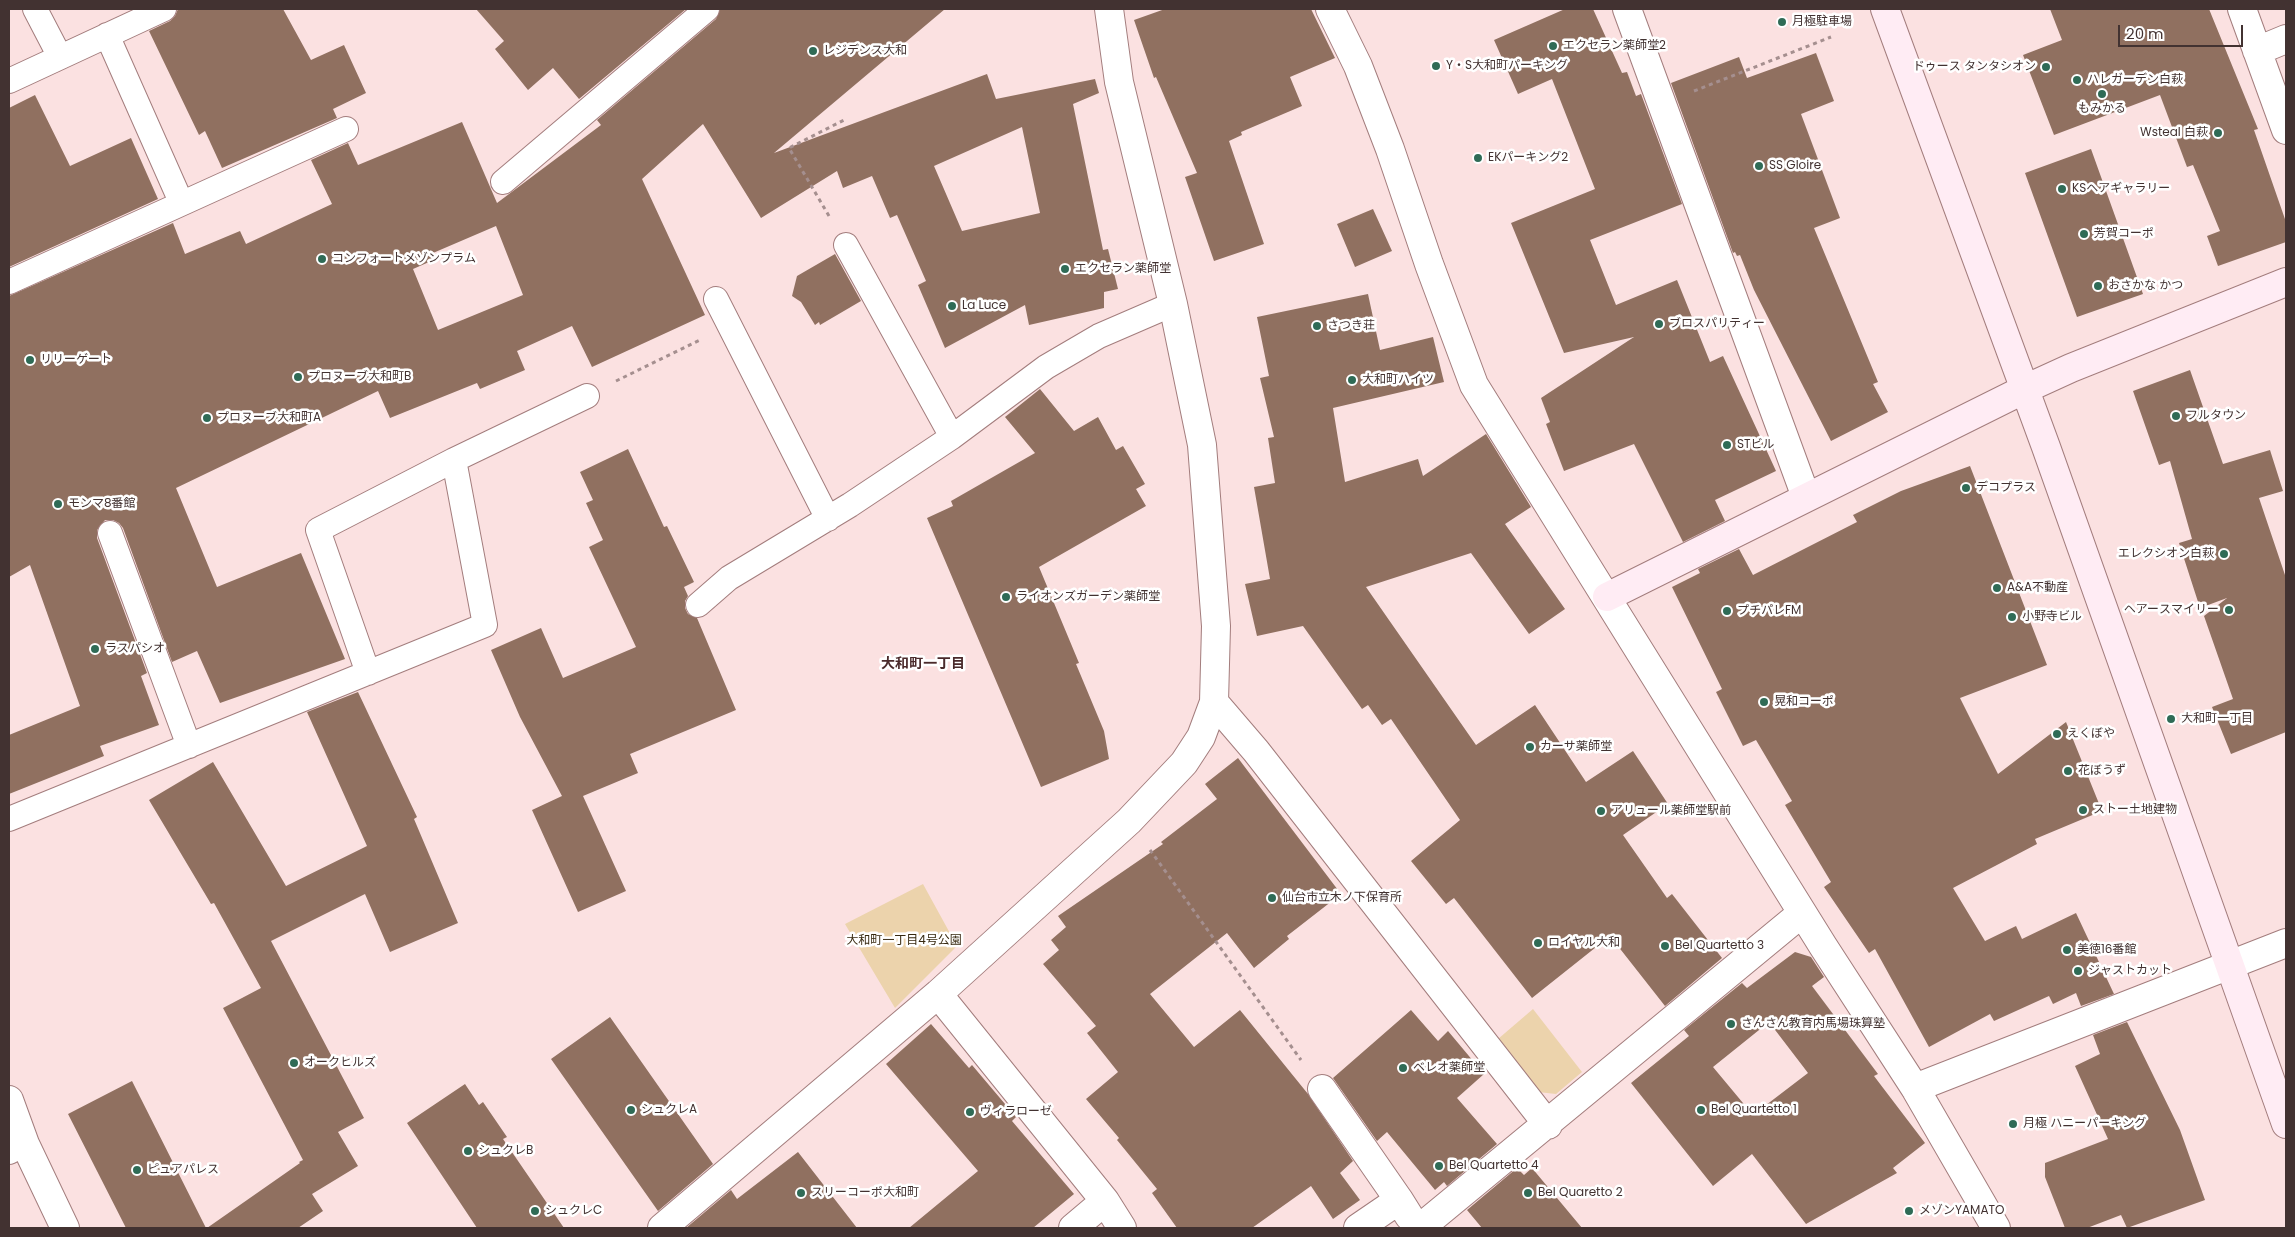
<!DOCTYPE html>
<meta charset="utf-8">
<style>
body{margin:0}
#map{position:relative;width:2295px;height:1237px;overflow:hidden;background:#fbe1e1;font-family:Poppins,sans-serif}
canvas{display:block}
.frame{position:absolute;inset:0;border:10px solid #423231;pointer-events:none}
.scale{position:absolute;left:2118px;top:25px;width:125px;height:22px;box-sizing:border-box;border:2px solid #423231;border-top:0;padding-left:6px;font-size:15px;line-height:18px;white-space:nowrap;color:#423231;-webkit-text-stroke:4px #fff;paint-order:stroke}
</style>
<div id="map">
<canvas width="2295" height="1237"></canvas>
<div class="frame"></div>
<div class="scale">20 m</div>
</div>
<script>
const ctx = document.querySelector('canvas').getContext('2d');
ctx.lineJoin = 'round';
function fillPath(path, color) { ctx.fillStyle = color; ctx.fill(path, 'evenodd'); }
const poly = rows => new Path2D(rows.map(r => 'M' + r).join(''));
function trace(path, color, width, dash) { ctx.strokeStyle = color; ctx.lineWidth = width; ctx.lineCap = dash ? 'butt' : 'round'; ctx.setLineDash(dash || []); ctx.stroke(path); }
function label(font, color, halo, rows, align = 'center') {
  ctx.font = font + ' Poppins,"Noto Sans JP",sans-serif'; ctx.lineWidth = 5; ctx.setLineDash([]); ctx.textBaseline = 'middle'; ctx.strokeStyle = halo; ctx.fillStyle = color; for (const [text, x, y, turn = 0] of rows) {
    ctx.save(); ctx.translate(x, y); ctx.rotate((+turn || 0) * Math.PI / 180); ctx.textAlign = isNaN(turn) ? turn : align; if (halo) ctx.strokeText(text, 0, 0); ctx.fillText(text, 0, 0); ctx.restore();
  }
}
const green = poly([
 [923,884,957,946,895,1008,845,924],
 [1533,1009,1582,1072,1556,1094,1538,1092,1498,1039]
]);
const building = poly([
 [178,9,283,9,311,60,344,45,366,93,333,109,337,118,222,168,205,131,199,135,149,31,170,21,175,16],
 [476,9,686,9,579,99,553,68,528,90,495,49,504,41],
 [720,9,945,9,774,153,987,74,996,99,1095,79,1099,93,1073,104,1103,250,1108,249,1118,289,1104,292,1104,308,1029,325,1025,305,945,348,918,285,926,281,897,215,890,218,872,176,843,188,837,171,761,218,703,124,642,179,705,315,592,367,572,326,517,351,525,370,480,389,477,383,390,418,378,391,176,488,217,587,301,553,345,659,220,703,197,651,172,662,123,528,119,523,113,520,105,520,97,530,97,538,147,673,141,676,159,725,100,746,104,756,9,794,9,735,80,706,30,565,9,577,9,296,173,223,185,254,240,231,246,244,332,204,311,160,348,143,358,165,462,122,497,203,601,125,597,120,716,19],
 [1022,127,1040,213,962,231,934,166],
 [496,226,523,295,438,330,413,269,436,259,433,253],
 [1165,9,1311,9,1335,58,1290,77,1302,106,1241,132,1242,135,1229,141,1264,244,1214,261,1185,177,1197,173,1156,77,1154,78,1134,20],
 [1565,9,1593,9,1622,73,1627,72,1636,96,1641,94,1682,204,1590,240,1616,305,1677,280,1710,362,1723,356,1776,471,1715,500,1725,521,1683,542,1634,444,1564,471,1546,424,1550,422,1541,398,1634,337,1564,353,1511,223,1595,189,1552,79,1518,94,1494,40],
 [2050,9,2209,9,2258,129,2254,130,2286,222,2286,242,2218,266,2207,236,2220,231,2193,165,2187,167,2160,95,2054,135,2023,55,2062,40],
 [1816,53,1834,101,1801,114,1840,218,1814,228,1878,382,1873,384,1888,412,1831,441,1754,290,1740,255,1737,256,1735,252,1733,253,1671,83,1739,57,1747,78],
 [35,95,70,166,131,138,158,199,9,267,9,108],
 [2091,149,2143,294,2077,317,2025,173],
 [1373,209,1392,251,1355,267,1337,224],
 [835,254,861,301,820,325,819,322,815,325,801,302,792,296,797,276],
 [1368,294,1380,350,1433,337,1444,382,1333,408,1345,482,1418,459,1423,476,1486,434,1531,507,1505,524,1565,609,1529,634,1471,553,1366,587,1476,745,1535,705,1586,782,1633,751,1668,804,1623,835,1667,898,1672,894,1722,958,1665,1006,1610,936,1532,998,1454,898,1446,904,1411,861,1460,820,1391,719,1382,725,1368,705,1362,709,1303,626,1257,636,1245,584,1270,579,1254,487,1275,483,1268,438,1274,437,1260,378,1269,376,1257,317],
 [2190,370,2223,464,2270,450,2283,491,2259,498,2286,578,2286,732,2231,754,2212,707,2233,699,2204,616,2227,598,2200,608,2179,543,2192,539,2170,461,2159,465,2133,391],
 [1040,389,1074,431,1098,417,1116,450,1123,446,1145,484,1136,489,1146,506,1039,567,1079,663,1076,664,1104,731,1109,759,1041,787,927,518,953,506,951,501,1035,453,1005,417],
 [628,449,664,527,667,526,694,582,684,587,688,596,685,601,685,608,688,614,697,618,736,710,630,754,638,773,583,796,626,891,578,912,532,810,562,796,520,717,491,650,541,628,563,678,636,647,589,547,603,540,586,503,593,500,580,472],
 [1970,466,2047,665,1960,698,1998,774,2066,722,2102,811,2035,839,2037,844,1953,888,1985,941,2016,926,2022,939,2076,913,2114,994,2081,1006,2076,993,2053,1004,2049,996,1994,1021,1990,1014,1929,1047,1875,949,1869,953,1824,887,1831,882,1785,805,1792,801,1756,740,1743,746,1716,692,1722,689,1672,587,1700,573,1698,569,1739,549,1753,575,1857,522,1853,515,1901,491],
 [358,692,417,817,414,819,458,923,390,952,365,894,271,941,364,1118,338,1132,358,1166,312,1194,323,1211,298,1228,207,1228,300,1163,299,1162,303,1160,223,1008,261,988,214,903,211,904,149,800,213,762,286,886,367,846,307,712],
 [1238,758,1341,894,1287,936,1289,939,1254,968,1227,933,1150,994,1194,1047,1240,1010,1308,1094,1353,1161,1340,1173,1360,1200,1333,1219,1311,1186,1252,1228,1177,1228,1152,1193,1157,1189,1117,1140,1119,1138,1086,1099,1118,1072,1087,1033,1096,1026,1043,964,1059,950,1051,940,1066,927,1058,916,1163,844,1161,842,1217,799,1205,784],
 [1795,952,1811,957,1824,977,1812,986,1878,1074,1874,1076,1925,1143,1893,1168,1897,1173,1806,1224,1752,1154,1713,1186,1631,1083,1689,1036,1684,1030,1742,983,1747,988],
 [1769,1022,1808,1073,1753,1115,1713,1067],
 [1411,1010,1438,1041,1448,1031,1484,1074,1457,1098,1497,1144,1447,1186,1444,1182,1435,1190,1387,1132,1377,1141,1333,1078],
 [610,1017,713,1164,658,1211,551,1059],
 [2127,1022,2180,1130,2205,1200,2127,1228,2121,1215,2087,1228,2065,1228,2045,1177,2045,1163,2108,1139,2075,1066,2100,1054,2093,1035],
 [931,1024,969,1068,972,1065,1016,1117,1012,1121,1074,1194,1033,1228,909,1228,978,1171,886,1064],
 [132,1081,206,1228,126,1228,68,1114],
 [465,1084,479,1105,483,1102,507,1137,503,1139,564,1228,477,1228,407,1123],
 [798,1152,857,1228,686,1228,731,1190,737,1199],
 [1517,1168,1524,1175,1532,1168,1582,1228,1482,1228,1467,1210]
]);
const path = poly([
 [1694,91,1831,37],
 [829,216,789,148,846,119],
 [616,381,700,340],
 [1150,850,1301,1060]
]);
const lane = poly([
 [35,9,60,57],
 [107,35,181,202],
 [9,81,164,9],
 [503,182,707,9],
 [846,245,952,437],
 [9,282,346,129],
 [716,299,828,519],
 [110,533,189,746],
 [698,605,729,578,850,505,952,437,1046,367,1099,336,1173,304],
 [368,673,318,530,454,460,587,396],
 [9,819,485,625,454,460],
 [9,1152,25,1144]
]);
const street = poly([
 [1330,9,1358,66,1390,149,1429,264,1474,385,1823,946,1915,1088,1996,1228],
 [1627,9,1806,497],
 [2242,9,2286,130],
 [2257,51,2286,39],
 [1214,702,1256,751,1548,1125],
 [938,994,1105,1201,1122,1228],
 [1915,1088,2286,943],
 [1322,1089,1399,1200],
 [9,1100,25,1144,65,1228],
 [662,1228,938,994,1129,821,1184,763,1201,737,1214,702,1216,626,1202,445,1173,304,1119,82,1109,9],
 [1073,1228,1105,1201],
 [1358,1228,1399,1200,1409,1216],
 [1420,1228,1802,913]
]);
const secondary = poly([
 [1885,9,2046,447,2286,1124],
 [1607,597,2025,389,2071,368,2286,282]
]);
const markers = [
 [1782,22,5,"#2f6b56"],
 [1553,46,5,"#2f6b56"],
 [813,51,5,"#2f6b56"],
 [1436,66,5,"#2f6b56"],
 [2046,67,5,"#2f6b56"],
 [2077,80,5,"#2f6b56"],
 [2102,94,5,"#2f6b56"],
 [2218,133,5,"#2f6b56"],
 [1478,158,5,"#2f6b56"],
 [1759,166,5,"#2f6b56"],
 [2062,189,5,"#2f6b56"],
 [2084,234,5,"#2f6b56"],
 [322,259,5,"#2f6b56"],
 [1065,269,5,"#2f6b56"],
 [2098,286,5,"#2f6b56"],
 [952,306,5,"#2f6b56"],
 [1659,324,5,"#2f6b56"],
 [1317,326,5,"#2f6b56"],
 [30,360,5,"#2f6b56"],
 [298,377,5,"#2f6b56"],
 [1352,380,5,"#2f6b56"],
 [2176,416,5,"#2f6b56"],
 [207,418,5,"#2f6b56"],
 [1727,445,5,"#2f6b56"],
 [1966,488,5,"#2f6b56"],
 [58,504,5,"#2f6b56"],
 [2224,554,5,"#2f6b56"],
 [1997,588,5,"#2f6b56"],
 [1006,597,5,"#2f6b56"],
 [2229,610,5,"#2f6b56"],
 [1727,611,5,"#2f6b56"],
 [2012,617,5,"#2f6b56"],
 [95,649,5,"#2f6b56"],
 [1764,702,5,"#2f6b56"],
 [2171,719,5,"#2f6b56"],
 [2057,734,5,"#2f6b56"],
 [1530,747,5,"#2f6b56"],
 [2068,771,5,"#2f6b56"],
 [2083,810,5,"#2f6b56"],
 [1601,811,5,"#2f6b56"],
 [1272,898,5,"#2f6b56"],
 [1538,943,5,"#2f6b56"],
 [1665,946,5,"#2f6b56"],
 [2067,950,5,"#2f6b56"],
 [2078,971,5,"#2f6b56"],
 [1731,1024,5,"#2f6b56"],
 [294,1063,5,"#2f6b56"],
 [1403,1068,5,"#2f6b56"],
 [631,1110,5,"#2f6b56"],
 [1701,1110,5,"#2f6b56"],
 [970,1112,5,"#2f6b56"],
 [2013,1124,5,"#2f6b56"],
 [468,1151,5,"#2f6b56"],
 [1439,1166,5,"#2f6b56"],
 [137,1170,5,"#2f6b56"],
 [801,1193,5,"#2f6b56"],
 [1528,1193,5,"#2f6b56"],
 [535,1211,5,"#2f6b56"],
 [1909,1211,5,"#2f6b56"]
];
const poiNames = [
 ["月極駐車場",1792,22],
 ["エクセラン薬師堂2",1563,46],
 ["レジデンス大和",823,51],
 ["Y・S大和町パーキング",1446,66],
 ["ドゥース タンタシオン",2036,67,"right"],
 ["ハレガーデン白萩",2087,80],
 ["もみかる",2102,109,"center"],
 ["Wsteal 白萩",2208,133,"right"],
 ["EKパーキング2",1488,158],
 ["SS Gloire",1769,166],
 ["KSヘアギャラリー",2072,189],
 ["芳賀コーポ",2094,234],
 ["コンフォートメゾンプラム",332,259],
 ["エクセラン薬師堂",1075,269],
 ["おさかな かつ",2108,286],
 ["La Luce",962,306],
 ["ブロスパリティー",1669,324],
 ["さつき荘",1327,326],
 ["リリーゲート",40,360],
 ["プロヌーブ大和町B",308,377],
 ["大和町ハイツ",1362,380],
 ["フルタウン",2186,416],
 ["プロヌーブ大和町A",217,418],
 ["STビル",1737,445],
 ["デコプラス",1976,488],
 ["モンマ8番館",68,504],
 ["エレクシオン白萩",2214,554,"right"],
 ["A&A不動産",2007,588],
 ["ライオンズガーデン薬師堂",1016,597],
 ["ヘアースマイリー",2219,610,"right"],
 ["プチパレFM",1737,611],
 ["小野寺ビル",2022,617],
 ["ラスパシオ",105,649],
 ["晃和コーポ",1774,702],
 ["大和町一丁目",2181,719],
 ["えくぼや",2067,734],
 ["カーサ薬師堂",1540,747],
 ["花ぼうず",2078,771],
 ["ストー土地建物",2093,810],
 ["アリュール薬師堂駅前",1611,811],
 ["仙台市立木ノ下保育所",1282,898],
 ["ロイヤル大和",1548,943],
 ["Bel Quartetto 3",1675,946],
 ["美徳16番館",2077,950],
 ["ジャストカット",2088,971],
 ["さんさん教育内馬場珠算塾",1741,1024],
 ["オークヒルズ",304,1063],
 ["ベレオ薬師堂",1413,1068],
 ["シュクレA",641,1110],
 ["Bel Quartetto 1",1711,1110],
 ["ヴィラローゼ",980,1112],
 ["月極 ハニーパーキング",2023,1124],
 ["シュクレB",478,1151],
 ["Bel Quartetto 4",1449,1166],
 ["ピュアパレス",147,1170],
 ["スリーコーポ大和町",811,1193],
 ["Bel Quaretto 2",1538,1193],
 ["シュクレC",545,1211],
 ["メゾンYAMATO",1919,1211]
];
const parkNames = [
 ["大和町一丁目4号公園",904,941]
];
const neighbourhoodNames = [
 ["大和町一丁目",923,664]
];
fillPath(green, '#ecd3ac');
fillPath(building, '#907060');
trace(lane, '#a37d7d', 26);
trace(street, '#a37d7d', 30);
trace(secondary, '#a37d7d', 30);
trace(path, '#a58f8f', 3, [4, 4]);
trace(lane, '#fff', 24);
trace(street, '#fff', 28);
trace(secondary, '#ffecf4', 28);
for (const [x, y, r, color] of markers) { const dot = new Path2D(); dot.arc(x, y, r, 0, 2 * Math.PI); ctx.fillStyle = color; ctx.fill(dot); trace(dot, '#fff', 2); }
label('12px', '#423231', '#fff', poiNames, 'left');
label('12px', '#372910', '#fff', parkNames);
label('bold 14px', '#4a2a2b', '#fff', neighbourhoodNames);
</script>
